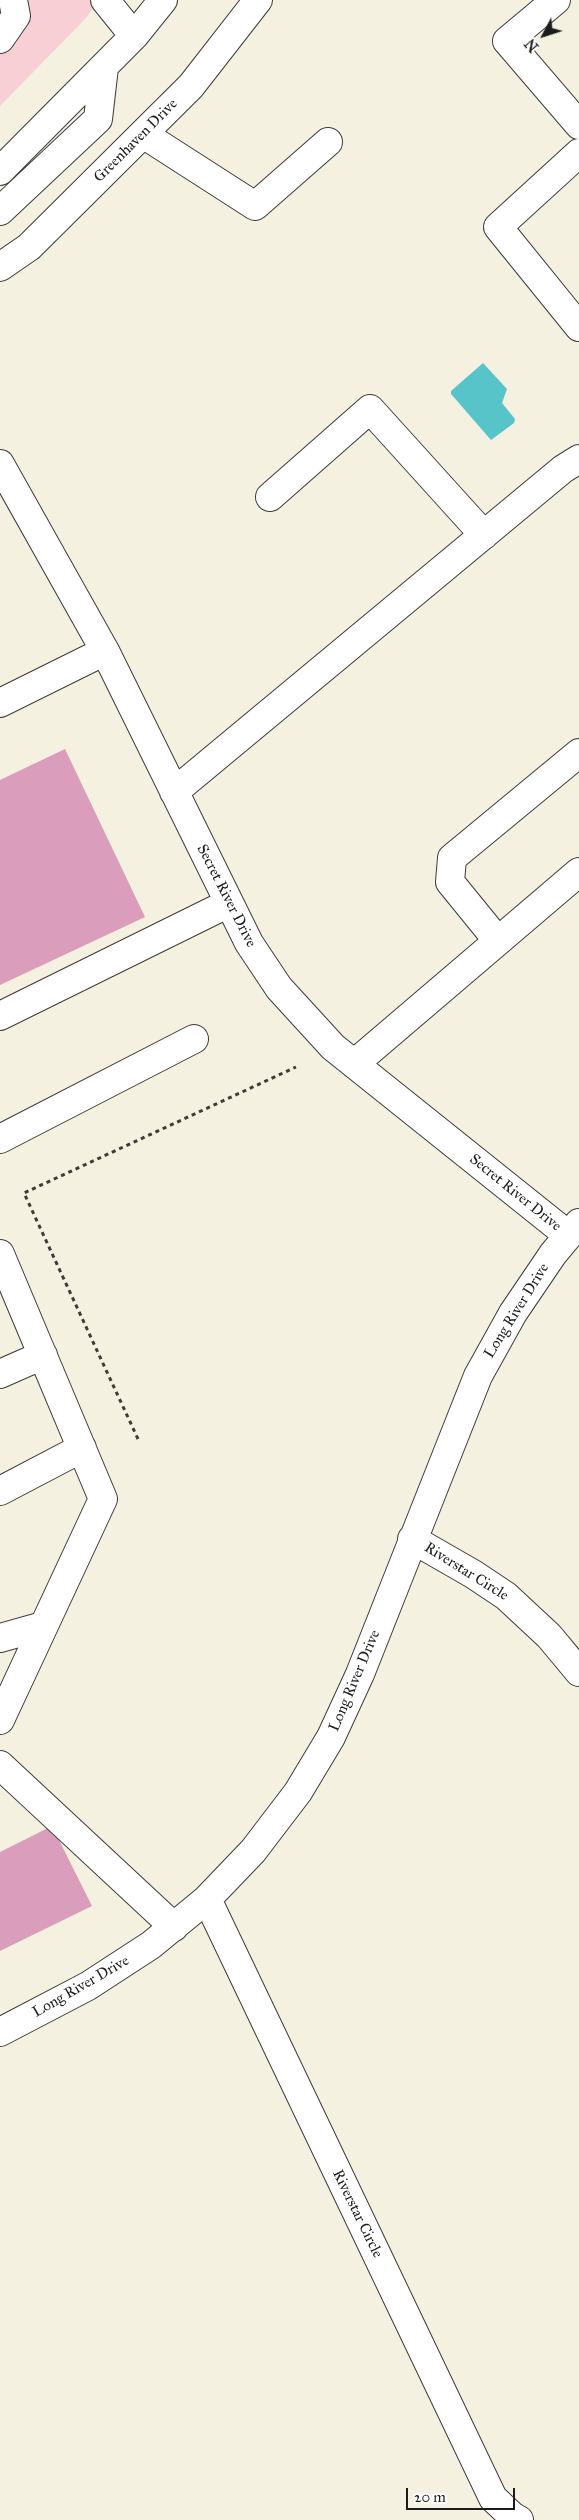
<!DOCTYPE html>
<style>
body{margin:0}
#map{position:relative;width:579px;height:2520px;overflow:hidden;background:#f4f1e0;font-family:"IM FELL Great Primer",serif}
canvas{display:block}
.north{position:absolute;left:519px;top:10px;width:50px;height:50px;-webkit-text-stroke:4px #fff;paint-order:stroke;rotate:230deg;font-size:14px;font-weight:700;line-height:20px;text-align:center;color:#1c1c1c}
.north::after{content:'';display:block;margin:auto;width:18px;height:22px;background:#1c1c1c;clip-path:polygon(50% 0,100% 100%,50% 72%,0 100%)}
.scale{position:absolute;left:406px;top:2488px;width:109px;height:22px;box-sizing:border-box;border:2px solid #1c1c1c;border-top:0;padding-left:6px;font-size:15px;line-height:18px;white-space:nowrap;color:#1c1c1c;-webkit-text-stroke:4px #fff;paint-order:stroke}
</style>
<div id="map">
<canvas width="579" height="2520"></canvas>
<div class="north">N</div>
<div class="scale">20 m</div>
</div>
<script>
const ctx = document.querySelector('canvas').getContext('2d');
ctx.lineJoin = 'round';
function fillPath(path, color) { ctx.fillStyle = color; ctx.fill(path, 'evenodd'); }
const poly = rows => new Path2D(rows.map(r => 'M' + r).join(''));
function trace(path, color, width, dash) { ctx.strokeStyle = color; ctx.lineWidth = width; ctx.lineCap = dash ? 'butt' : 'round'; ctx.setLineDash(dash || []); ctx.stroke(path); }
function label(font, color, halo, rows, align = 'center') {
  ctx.font = font + ' "IM FELL Great Primer",serif'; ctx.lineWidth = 4; ctx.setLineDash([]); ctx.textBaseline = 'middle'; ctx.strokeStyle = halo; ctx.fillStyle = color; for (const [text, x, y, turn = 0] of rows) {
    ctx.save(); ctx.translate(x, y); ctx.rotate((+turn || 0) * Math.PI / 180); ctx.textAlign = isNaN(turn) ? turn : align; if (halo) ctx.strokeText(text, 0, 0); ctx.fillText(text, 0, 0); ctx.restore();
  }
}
const built = poly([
 [0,0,100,0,85,19,0,106]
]);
const water = poly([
 [483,363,507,389,502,403,515,419,514,423,491,440,451,394,451,391]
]);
const building = poly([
 [65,749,145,917,0,985,0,780],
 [52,1826,92,1906,0,1951,0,1852]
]);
const path = poly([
 [138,1439,24,1193,296,1067]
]);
const minor = poly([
 [105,0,134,36],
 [556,0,507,41,579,125],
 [0,39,16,16,13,0],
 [143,134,255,206,328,142],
 [579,153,498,227,579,327],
 [0,171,134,36,163,0],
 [0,211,98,119,104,67],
 [0,267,29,247,191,86,258,0],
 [0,464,105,651,249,943,279,988,333,1047,568,1235],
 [270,497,370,409,484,535],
 [0,703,105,651],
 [174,792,563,469,579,459],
 [498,941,450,882,452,858,579,753],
 [0,1016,229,903],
 [354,1064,579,872],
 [0,1139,194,1039],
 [0,1254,103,1499,0,1720],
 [0,1374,43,1355],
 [0,1491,82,1448],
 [412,1539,473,1574,506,1596,549,1636,579,1672],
 [0,1638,43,1626],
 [0,1765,174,1927],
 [207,1899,493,2498,512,2516,519,2520],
 [0,2032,88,1986,151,1945,207,1899,253,1851,298,1792,331,1737,360,1674,478,1376,513,1313,553,1254,579,1223]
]);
const streetNames = [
 ["Greenhaven Drive",136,141,-45],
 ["Secret River Drive",226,896,63],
 ["Secret River Drive",515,1193,39],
 ["Long River Drive",517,1311,-58],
 ["Riverstar Circle",466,1572,32],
 ["Long River Drive",355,1681,-67],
 ["Long River Drive",81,1987,-30],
 ["Riverstar Circle",357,2214,64]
];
fillPath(built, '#f7cfd5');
fillPath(water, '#57c4ca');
fillPath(building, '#da9dbc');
trace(minor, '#3c3c39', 30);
trace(path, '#3c3c39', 3, [4, 4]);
trace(minor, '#fff', 28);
label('15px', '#1c1c1c', '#fff', streetNames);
</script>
